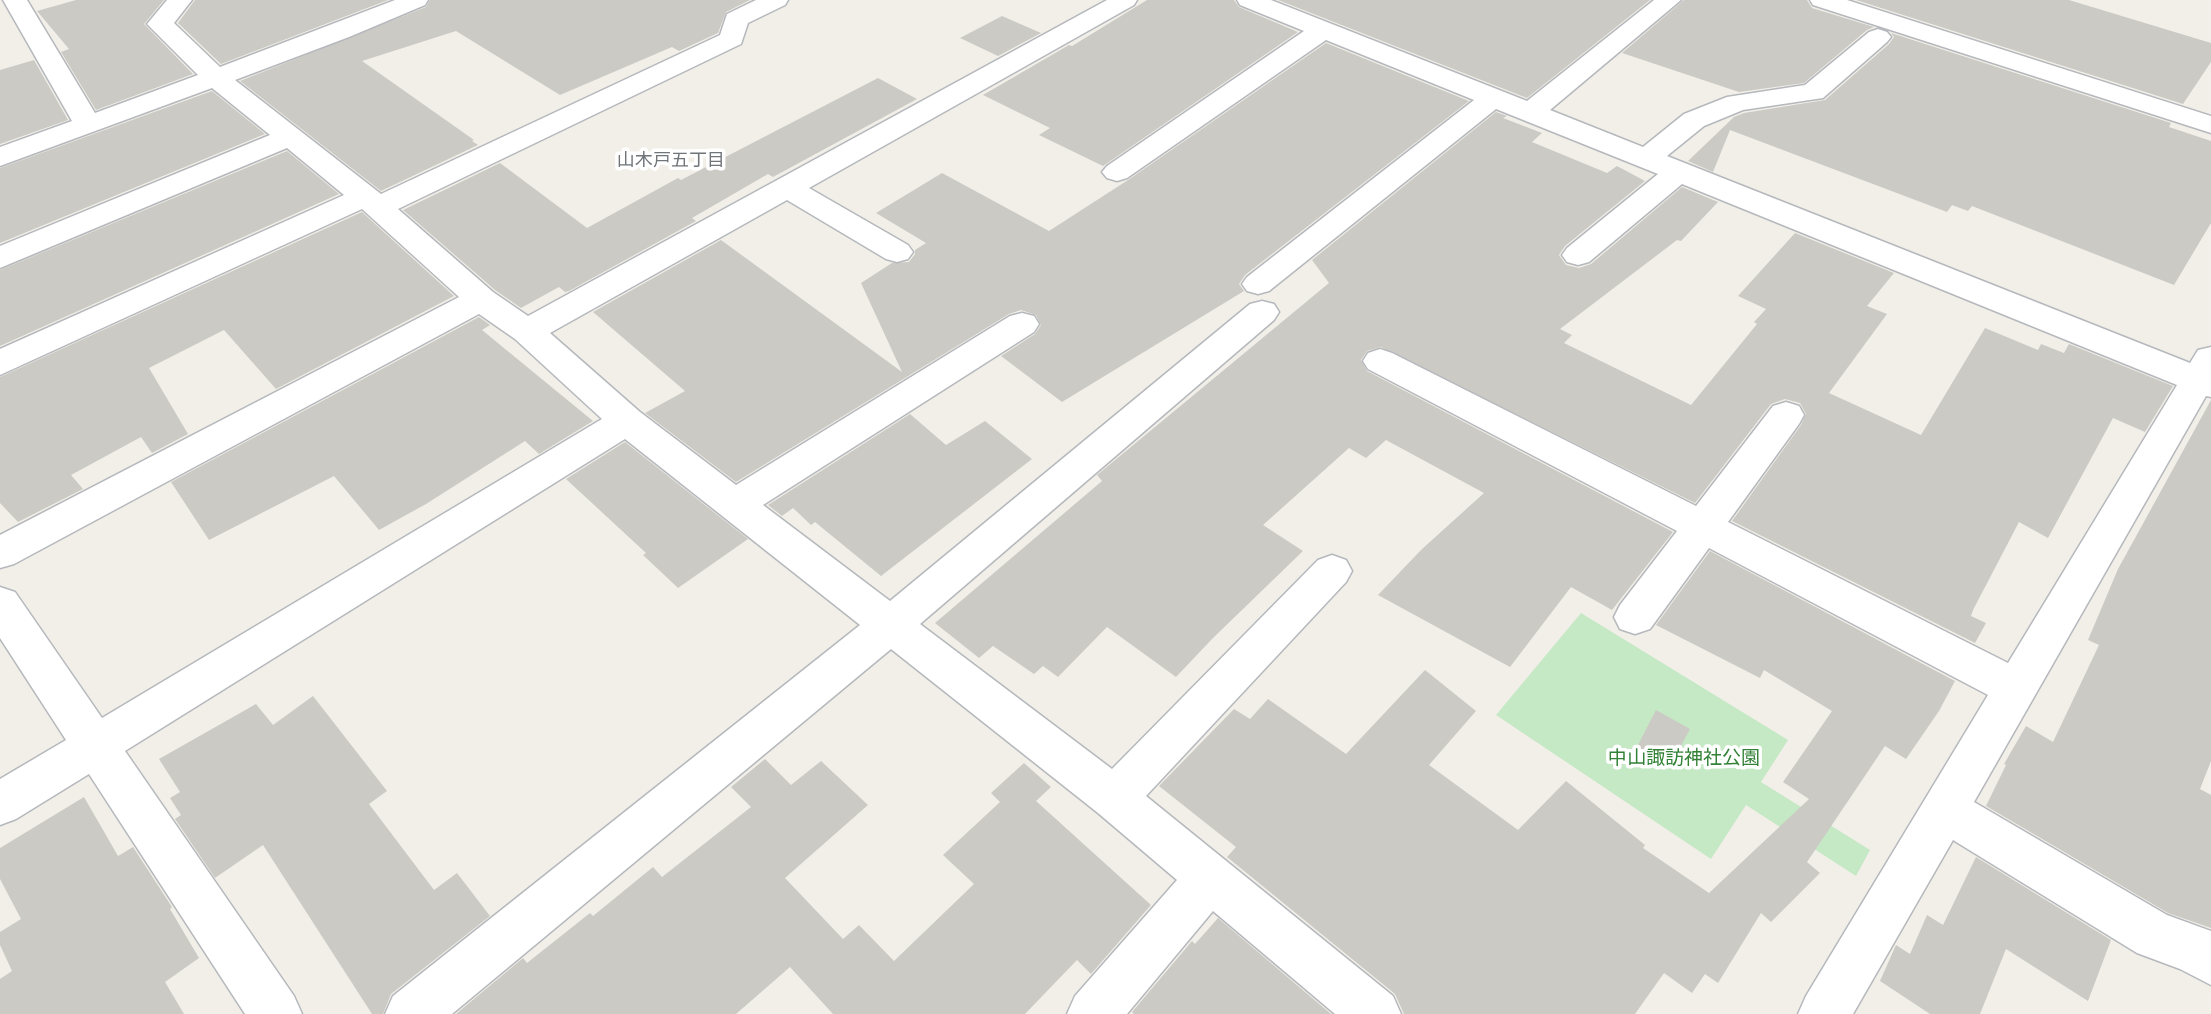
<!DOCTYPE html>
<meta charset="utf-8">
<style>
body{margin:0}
canvas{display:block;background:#f1efe8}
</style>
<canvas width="2211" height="1014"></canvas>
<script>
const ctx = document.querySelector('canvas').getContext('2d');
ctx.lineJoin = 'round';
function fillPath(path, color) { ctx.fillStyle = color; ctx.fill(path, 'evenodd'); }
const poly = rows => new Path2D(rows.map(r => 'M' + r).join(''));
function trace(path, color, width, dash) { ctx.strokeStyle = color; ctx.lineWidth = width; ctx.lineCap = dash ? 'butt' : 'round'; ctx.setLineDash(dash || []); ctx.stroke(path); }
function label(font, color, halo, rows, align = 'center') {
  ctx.font = font + ' Commissioner,"Noto Sans JP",sans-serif'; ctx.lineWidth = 7; ctx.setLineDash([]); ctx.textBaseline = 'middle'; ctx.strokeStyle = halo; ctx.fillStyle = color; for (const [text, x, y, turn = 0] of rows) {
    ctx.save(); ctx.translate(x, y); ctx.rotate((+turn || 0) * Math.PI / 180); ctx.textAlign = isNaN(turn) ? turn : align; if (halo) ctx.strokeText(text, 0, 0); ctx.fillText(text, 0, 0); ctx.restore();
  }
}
const green = poly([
 [1581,613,1788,740,1761,782,1870,850,1856,876,1746,805,1711,859,1496,715]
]);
const building = poly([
 [76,0,164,0,144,24,193,74,96,110,61,52,69,49,37,11],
 [195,0,388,0,221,64,178,23],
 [430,0,750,0,726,12,718,33,679,51,672,47,560,95,456,31,362,61,474,140,472,141,478,145,381,191,240,81,426,7],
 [1147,0,1234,0,1239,7,1298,32,1103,166,1039,135,1050,128,983,95,1069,45,1072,46],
 [1278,0,1650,0,1527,98],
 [1684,0,1807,0,1812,8,1874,27,1867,30,1804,83,1739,92,1622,53],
 [1856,0,2069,0,2211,43,2211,62,2183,104],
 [1002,16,1041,33,998,56,960,38],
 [1891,33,2171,123,2169,127,2211,141,2211,223,2174,285,1972,206,1968,211,1952,205,1947,212,1730,130,1713,172,1688,161,1734,117,1744,113,1825,100,1889,44,1894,37],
 [1326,43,1469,101,1245,275,1239,284,1244,291,1062,402,1001,356,1035,334,1041,325,1036,315,1021,310,1009,314,736,482,645,413,685,391,593,312,721,240,902,372,861,283,892,263,909,262,915,254,915,250,926,243,876,213,942,173,1049,231,1128,180],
 [34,60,68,120,0,144,0,70],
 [878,78,917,99,773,177,768,174,692,218,696,221,569,291,565,292,559,287,521,308,495,290,403,210,500,163,587,228,678,178,681,180],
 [212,91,265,134,0,243,0,168],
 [1496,112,1507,116,1503,118,1542,133,1532,142,1607,173,1617,166,1645,181,1565,246,1559,255,1566,265,1579,268,1591,264,1682,187,1718,202,1681,241,1677,240,1560,329,1572,335,1564,343,1691,405,1757,324,1754,322,1766,309,1738,296,1795,233,1894,273,1867,306,1887,314,1829,393,1921,435,1985,328,2038,350,2041,344,2064,353,2069,344,2173,386,2145,432,2113,418,2048,538,2019,522,1973,610,1971,616,1986,623,1975,643,1732,521,1801,425,1806,414,1800,403,1785,399,1771,404,1695,503,1381,347,1367,351,1361,360,1367,371,1673,532,1612,610,1571,587,1510,667,1378,595,1421,550,1484,493,1386,440,1366,458,1349,448,1263,525,1303,551,1213,638,1176,677,1107,627,1058,677,1043,666,1034,674,993,646,979,658,935,623,1102,481,1097,475,1329,283,1312,260],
 [287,151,339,194,0,346,0,270],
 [362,212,454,296,276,389,224,330,149,368,188,434,152,453,141,437,71,475,83,489,18,522,0,503,0,377],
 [479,317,490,325,482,330,593,421,539,454,525,441,426,504,379,530,334,476,209,540,171,482],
 [2211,400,2211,761,2200,789,2211,795,2211,928,2168,913,1986,806,2006,765,2004,764,2026,726,2053,742,2099,645,2088,640,2118,569],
 [910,414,946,445,985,421,1032,459,881,576,815,522,811,525,793,508,782,516,768,505],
 [625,442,748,539,678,588,643,555,646,553,566,479],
 [1710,551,1955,681,1939,711,1906,759,1885,746,1807,862,1820,873,1771,922,1761,913,1718,983,1705,974,1692,993,1664,973,1635,1014,1404,1014,1395,994,1227,857,1236,847,1159,786,1234,709,1250,719,1268,699,1346,754,1425,670,1476,711,1429,765,1518,830,1566,781,1645,845,1643,848,1709,893,1809,799,1783,782,1832,711,1764,670,1760,678,1656,625],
 [313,696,387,791,369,804,434,890,457,873,490,916,391,994,383,1014,372,1014,263,845,215,878,175,819,181,815,170,798,180,792,159,759,256,704,273,725],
 [1656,710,1690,729,1670,766,1637,747],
 [765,759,791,785,821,761,868,805,785,878,843,939,859,925,894,961,974,884,943,855,1000,802,991,793,1024,763,1051,787,1036,801,1151,905,1091,974,1077,960,1025,1014,833,1014,790,967,736,1014,456,1014,523,958,527,963,590,913,593,916,653,867,662,877,751,807,731,787],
 [84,797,118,856,133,847,172,907,170,909,199,958,165,982,184,1014,0,1014,0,979,12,971,0,945,0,932,21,919,0,879,0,848],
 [1976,857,2111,940,2088,1001,2006,949,1980,1014,1930,1014,1880,981,1896,945,1910,954,1927,915,1943,925],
 [1218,918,1331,1014,1134,1014,1132,1012,1192,941,1195,944]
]);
const minor = poly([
 [3,0,27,0,95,113,198,75,147,24,167,0,192,0,174,23,220,67,395,0,428,0,425,5,349,37,235,80,381,194,720,35,727,14,756,0,788,0,785,5,748,23,741,44,398,209,493,292,528,316,1107,0,1137,0,1134,5,809,188,908,245,913,252,908,259,897,262,886,259,787,200,550,333,640,412,736,485,1010,316,1022,313,1034,316,1039,324,1034,332,763,505,890,601,1250,304,1262,301,1274,304,1279,312,1274,320,920,624,1112,769,1318,560,1332,555,1346,560,1352,571,1346,582,1146,796,1393,996,1401,1014,1335,1014,1213,911,1127,1014,1067,1014,1075,996,1177,880,1098,813,891,649,452,1014,385,1014,393,996,860,625,625,439,125,751,294,996,302,1014,245,1014,89,774,16,819,0,825,0,779,66,740,0,638,0,587,15,592,102,718,602,419,515,339,479,314,14,564,0,568,0,535,459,297,362,209,0,375,0,349,344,195,287,148,0,268,0,246,270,135,212,88,0,166,0,147,72,121,3,0],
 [1237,0,1271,0,1527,101,1654,0,1681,0,1550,110,1643,147,1684,114,1727,97,1805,85,1869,32,1878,29,1887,32,1891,37,1887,42,1823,98,1743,110,1704,126,1667,156,2190,363,2198,350,2211,347,2211,397,2206,396,1974,802,2167,915,2211,931,2211,985,2180,969,2137,953,1953,840,1853,1014,1798,1014,1806,996,1988,695,1709,548,1650,629,1635,634,1620,629,1614,617,1620,605,1677,531,1368,369,1363,361,1368,353,1380,349,1392,353,1696,506,1773,406,1786,402,1799,406,1804,415,1799,424,1728,522,2008,663,2177,385,1682,184,1589,262,1578,265,1567,262,1562,255,1567,248,1658,174,1496,109,1269,291,1258,294,1247,291,1242,284,1247,277,1474,100,1326,40,1127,178,1117,181,1107,178,1102,172,1107,166,1304,31,1240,5,1237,0],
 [1810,0,1847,0,2211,116,2211,133,1813,5,1810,0]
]);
const farNeighbourhoodnames = [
 ["山木戸五丁目",671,160]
];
const parkNames = [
 ["中山諏訪神社公園",1684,758]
];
fillPath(green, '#c5e8c5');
fillPath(building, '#cccac5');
trace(minor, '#b5b8bc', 3);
fillPath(minor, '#fff');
label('18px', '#70757a', '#fff', farNeighbourhoodnames);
label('19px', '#348238', '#fff', parkNames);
</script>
